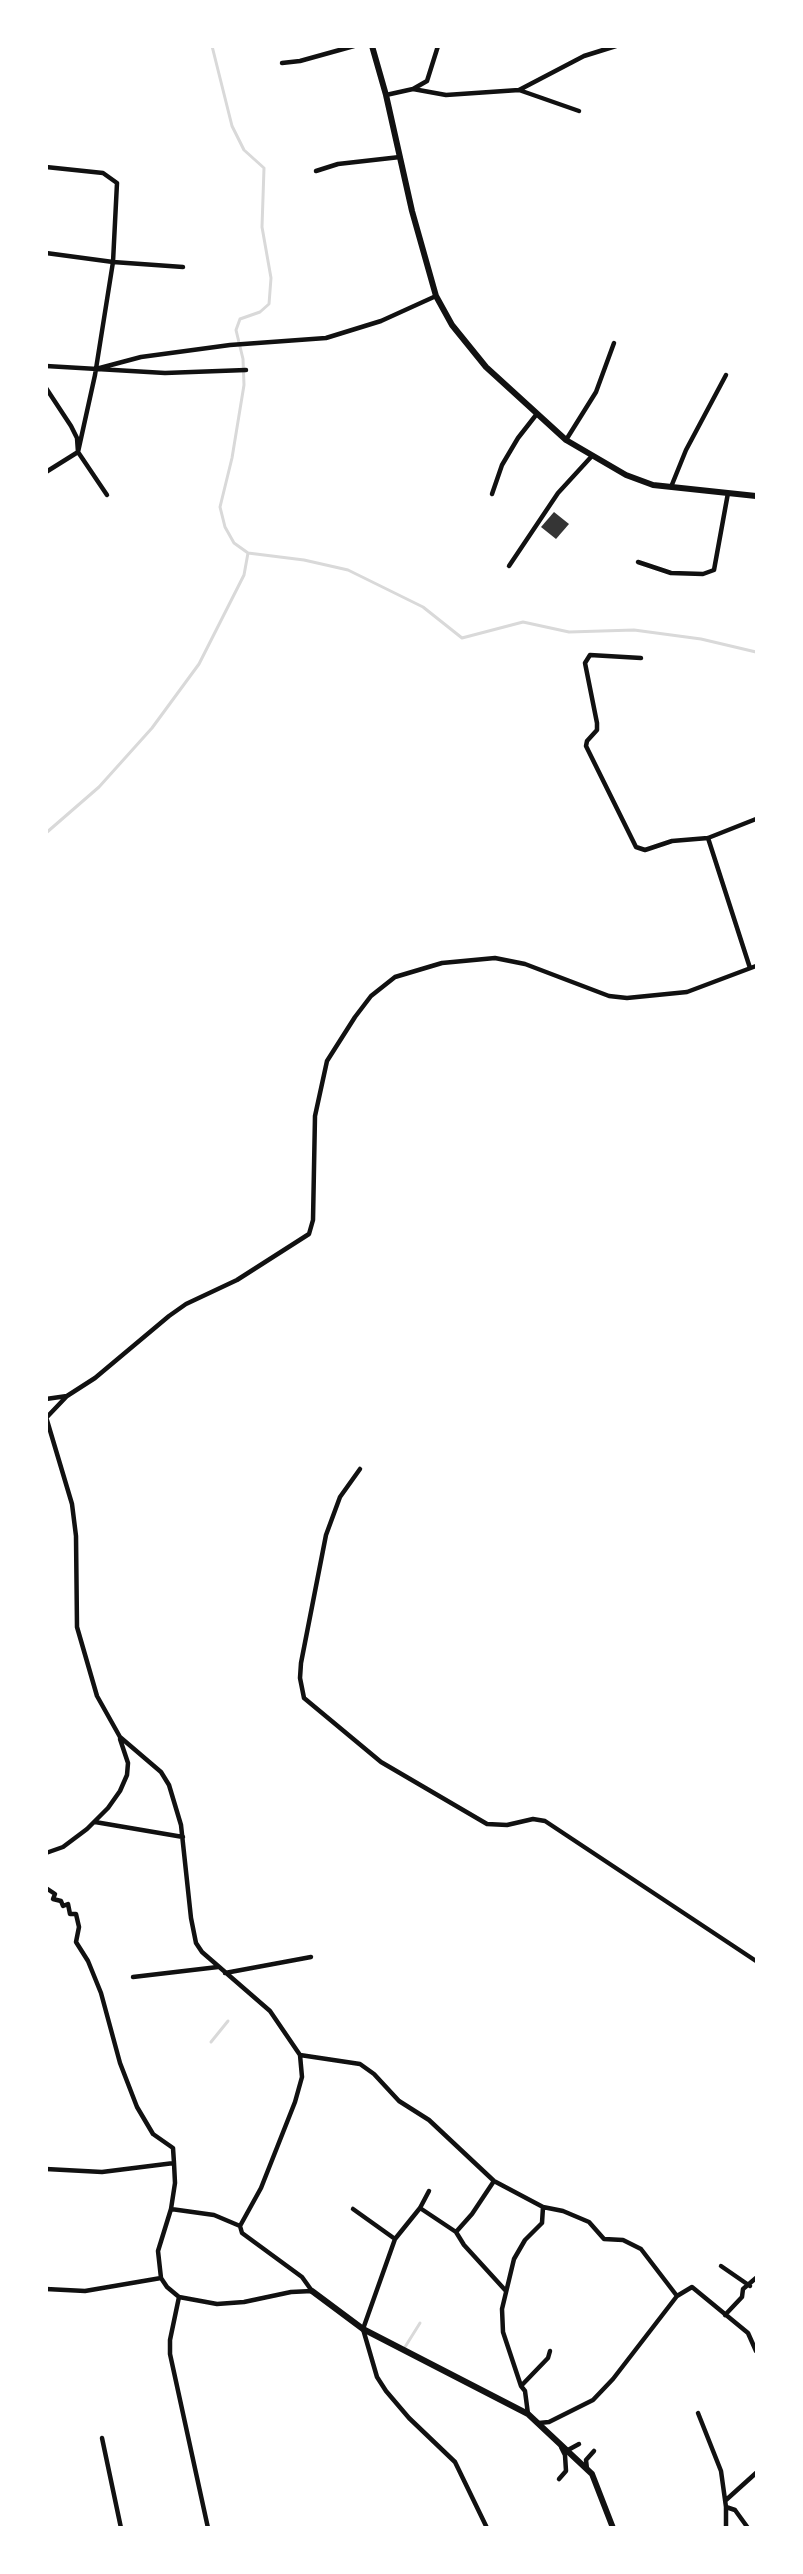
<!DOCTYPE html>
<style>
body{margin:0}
#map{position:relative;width:803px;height:2574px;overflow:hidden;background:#fff;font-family:"Titillium Web",sans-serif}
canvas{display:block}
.frame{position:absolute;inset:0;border:48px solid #fff;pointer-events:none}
</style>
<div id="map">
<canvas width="803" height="2574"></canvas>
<div class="frame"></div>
</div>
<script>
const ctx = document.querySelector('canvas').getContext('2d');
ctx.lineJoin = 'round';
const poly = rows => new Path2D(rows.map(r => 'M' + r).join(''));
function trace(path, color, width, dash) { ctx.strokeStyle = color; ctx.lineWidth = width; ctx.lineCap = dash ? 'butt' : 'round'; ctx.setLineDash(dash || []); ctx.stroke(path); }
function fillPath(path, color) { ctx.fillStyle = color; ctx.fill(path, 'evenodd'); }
const stream = poly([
 [212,46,232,126,244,150,264,168,262,227,271,278,269,304,260,312,240,319,236,330,243,359,244,385,232,458,220,507,225,527,234,543,248,553,304,560,348,570,423,607,462,638,523,622,569,632,634,630,701,639,756,652],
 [46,833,99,787,152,728,199,664,244,575,248,553],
 [211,2042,228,2021],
 [405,2347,420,2323]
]);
const building = poly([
 [554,512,569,524,556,539,541,527]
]);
const minor = poly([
 [282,63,300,61,354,46],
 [413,89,446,95,519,90,579,111],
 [519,90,584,56,616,46],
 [386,95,413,89,427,81,438,46],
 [46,167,103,173,117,183,113,262,95,375,78,452,107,495],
 [316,171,338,164,400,157],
 [46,253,113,262,183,267],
 [46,366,165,373,246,370],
 [96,369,141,357,230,345,326,338,381,321,436,296],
 [46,388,71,426,77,438,78,452,46,472],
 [566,440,596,392,614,343],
 [671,487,686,450,726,375],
 [492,494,502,465,518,438,536,415],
 [638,562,671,573,703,574,714,570,728,493],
 [509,566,558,493,591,457],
 [641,658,590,655,585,663,597,723,597,730,587,741,586,746,636,847,645,850,672,841,708,838,756,819],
 [708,838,750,968],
 [46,1399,67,1396],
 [46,1417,72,1504,76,1536,77,1627,97,1696,120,1737,161,1772,169,1785,181,1825,191,1918,196,1943,202,1952,270,2011,300,2055,360,2064,374,2074,399,2101,429,2120,494,2181,543,2207,563,2211,589,2222,604,2239,623,2240,641,2249,677,2296,692,2287,748,2333,756,2351],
 [47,1417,67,1396,95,1378,169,1316,186,1304,237,1280,309,1234,313,1220,315,1116,327,1061,355,1017,371,996,395,977,442,963,495,958,525,964,609,996,627,998,687,992,756,966],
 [360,1469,340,1497,326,1535,301,1663,300,1678,304,1698,381,1762,487,1824,507,1825,533,1819,545,1821,756,1961],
 [95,1822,183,1837],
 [46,1853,63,1847,87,1829,108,1808,120,1791,127,1775,128,1763,120,1739],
 [46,1888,55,1894,53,1899,61,1901,63,1906,68,1904,70,1914,76,1914,79,1927,76,1942,88,1961,101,1993,120,2063,137,2107,153,2134,173,2148,174,2163],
 [225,1973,311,1957],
 [133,1977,218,1967],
 [46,2169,102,2172,174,2163,175,2183,171,2209,214,2215,240,2226,242,2233,302,2277,312,2291],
 [494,2181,472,2214,456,2232,464,2245,506,2291],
 [429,2191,420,2208,395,2239,363,2329,377,2377,386,2391,409,2418,455,2462,487,2528],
 [420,2208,456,2232],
 [353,2209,395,2239],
 [240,2226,261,2188,295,2102,302,2077,300,2055],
 [721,2266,750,2286],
 [161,2278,158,2251,171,2209],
 [46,2289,85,2291,161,2278,167,2287,179,2297,217,2304,244,2302,291,2292,312,2291],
 [179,2297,170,2340,170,2354,208,2528],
 [725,2315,742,2297,743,2289,756,2278],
 [521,2386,548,2358,550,2351],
 [698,2413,721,2471,726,2507,735,2510,748,2528],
 [528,2414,525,2391,521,2386,503,2332,502,2309,514,2259,525,2240,542,2223,543,2207],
 [539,2423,549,2422,593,2400,613,2379,677,2296],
 [102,2438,121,2528],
 [568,2450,579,2444],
 [587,2469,586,2460,594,2451],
 [559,2479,566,2471,565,2455,561,2447],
 [726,2500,756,2473],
 [726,2507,726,2528]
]);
const tertiary = poly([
 [372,46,386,95,412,211,436,296,452,325,486,367,566,440,626,475,653,485,756,496],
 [312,2291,363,2329,528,2414,592,2474,613,2528]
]);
trace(stream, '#d9d9d9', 3);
fillPath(building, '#353535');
trace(minor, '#111', 4.5);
trace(tertiary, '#111', 6);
</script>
